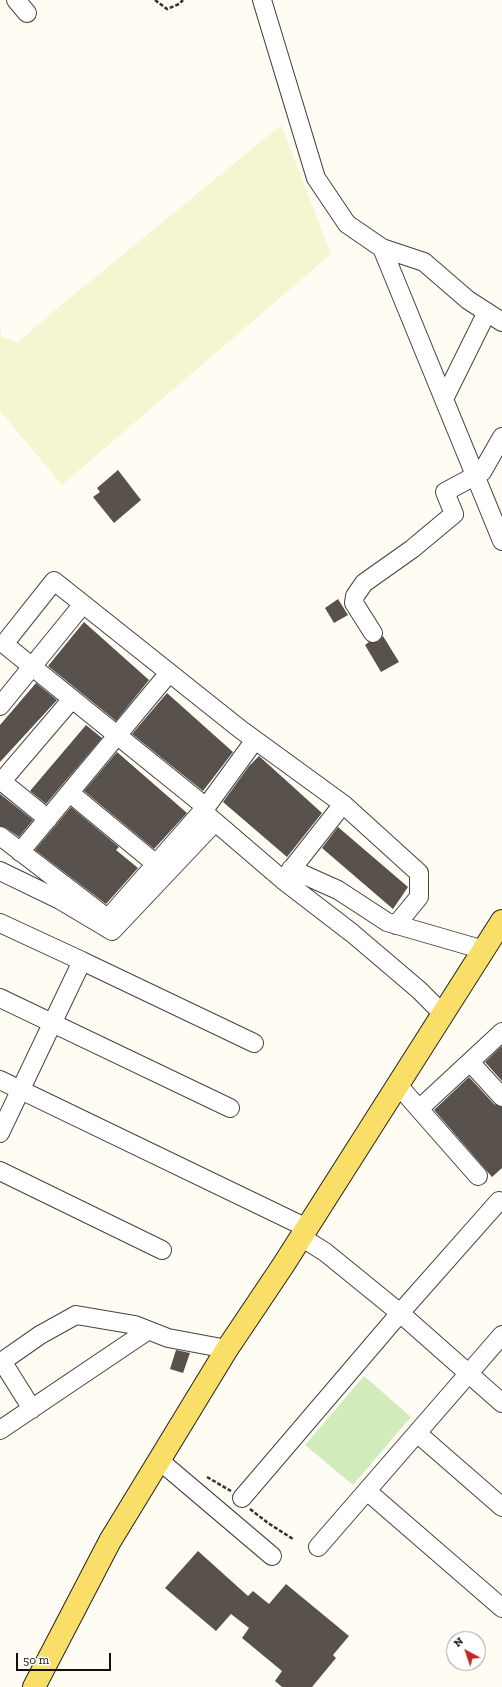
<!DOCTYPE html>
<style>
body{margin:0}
#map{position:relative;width:502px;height:1687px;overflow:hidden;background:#fffdf3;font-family:"Zilla Slab",serif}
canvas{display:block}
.north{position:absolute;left:446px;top:1631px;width:40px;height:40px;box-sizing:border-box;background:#fff;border:1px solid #9f9f9f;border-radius:50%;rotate:320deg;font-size:11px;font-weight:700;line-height:16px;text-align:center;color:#101010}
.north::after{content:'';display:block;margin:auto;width:14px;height:18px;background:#c32625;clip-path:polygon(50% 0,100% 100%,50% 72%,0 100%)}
.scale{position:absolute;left:16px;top:1653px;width:95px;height:18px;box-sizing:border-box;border:2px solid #101010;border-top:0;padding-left:5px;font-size:12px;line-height:14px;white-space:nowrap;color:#101010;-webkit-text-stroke:3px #fff;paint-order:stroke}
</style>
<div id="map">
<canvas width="502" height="1687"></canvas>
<div class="north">N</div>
<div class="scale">50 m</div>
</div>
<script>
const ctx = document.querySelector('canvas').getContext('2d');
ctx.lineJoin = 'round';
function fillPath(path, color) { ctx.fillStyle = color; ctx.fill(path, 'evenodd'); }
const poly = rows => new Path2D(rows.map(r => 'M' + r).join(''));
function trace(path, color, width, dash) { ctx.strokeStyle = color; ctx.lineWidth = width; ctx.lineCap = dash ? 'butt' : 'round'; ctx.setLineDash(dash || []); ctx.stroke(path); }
const farmland = poly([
 [281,125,331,254,62,485,0,411,0,321,1,336,17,343,55,310]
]);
const green = poly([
 [364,1376,411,1417,353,1485,305,1445]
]);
const building = poly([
 [118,470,141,500,114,523,93,497,100,492,97,488],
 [338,599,348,615,334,623,325,608],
 [84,622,149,680,116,721,48,666],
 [383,636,399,662,381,672,365,645,369,642,378,642],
 [36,683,57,700,0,762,0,725],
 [167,693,233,752,203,791,132,734],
 [86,725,102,738,46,804,30,791],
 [117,752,187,813,154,849,84,791],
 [259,756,322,813,287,857,223,802,249,766],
 [0,794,33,820,19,837,6,828,0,826],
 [71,807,119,847,116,850,138,868,106,904,35,850],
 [338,827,408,887,393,909,322,848],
 [502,1046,502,1081,485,1062],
 [469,1077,494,1104,502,1107,502,1168,492,1177,434,1110],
 [176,1350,190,1353,183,1373,170,1369],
 [198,1551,248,1596,253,1591,269,1604,286,1584,349,1636,333,1655,336,1658,312,1687,282,1687,275,1681,282,1671,242,1638,249,1628,231,1614,216,1631,165,1588]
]);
const path = poly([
 [155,0,167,9,179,4,183,0],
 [207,1477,231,1491],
 [250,1509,268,1523,293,1539]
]);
const minor = poly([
 [16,0,27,13],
 [262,0,316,178,347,224,382,248,502,541],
 [382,248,424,262,468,300,502,322],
 [444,399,487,312],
 [373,633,354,603,355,596,364,583,412,549,454,514,445,492,482,472,502,437],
 [0,706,83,604,240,729,343,804,419,873,419,897,396,925],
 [0,780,48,819],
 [2,781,72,699],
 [70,793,156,864],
 [343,804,283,880,352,933,419,990,443,1014],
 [206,807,255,740],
 [206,814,283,880],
 [0,836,103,915,111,915,206,807,4,644,54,581,83,604],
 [20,852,169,673],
 [291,869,338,890,387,922,484,950],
 [0,871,60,900,112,931,215,822],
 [0,923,82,961],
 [0,998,230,1108],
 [470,1062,502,1097],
 [0,1080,307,1228],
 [398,1085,419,1109,502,1032],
 [419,1109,478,1176],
 [0,1133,82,961,254,1043],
 [0,1171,162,1250],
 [301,1237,325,1252,400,1313,502,1403],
 [2,1361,32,1409],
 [0,1363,40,1335,76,1315,135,1325,168,1338,227,1349],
 [0,1430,147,1331],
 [417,1433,502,1507],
 [160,1461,272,1556],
 [367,1491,502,1608],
 [242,1498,400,1313,499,1201],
 [318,1547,502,1335]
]);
const major = poly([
 [34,1687,110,1541,227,1349,284,1264,502,921]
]);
fillPath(farmland, '#f6f5d2');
fillPath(green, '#d1ebbb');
fillPath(building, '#59524c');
trace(minor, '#434343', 20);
trace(major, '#212121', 24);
trace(path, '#323232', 2.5, [4, 2]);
trace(minor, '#fff', 18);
trace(major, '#f9de68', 22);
</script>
